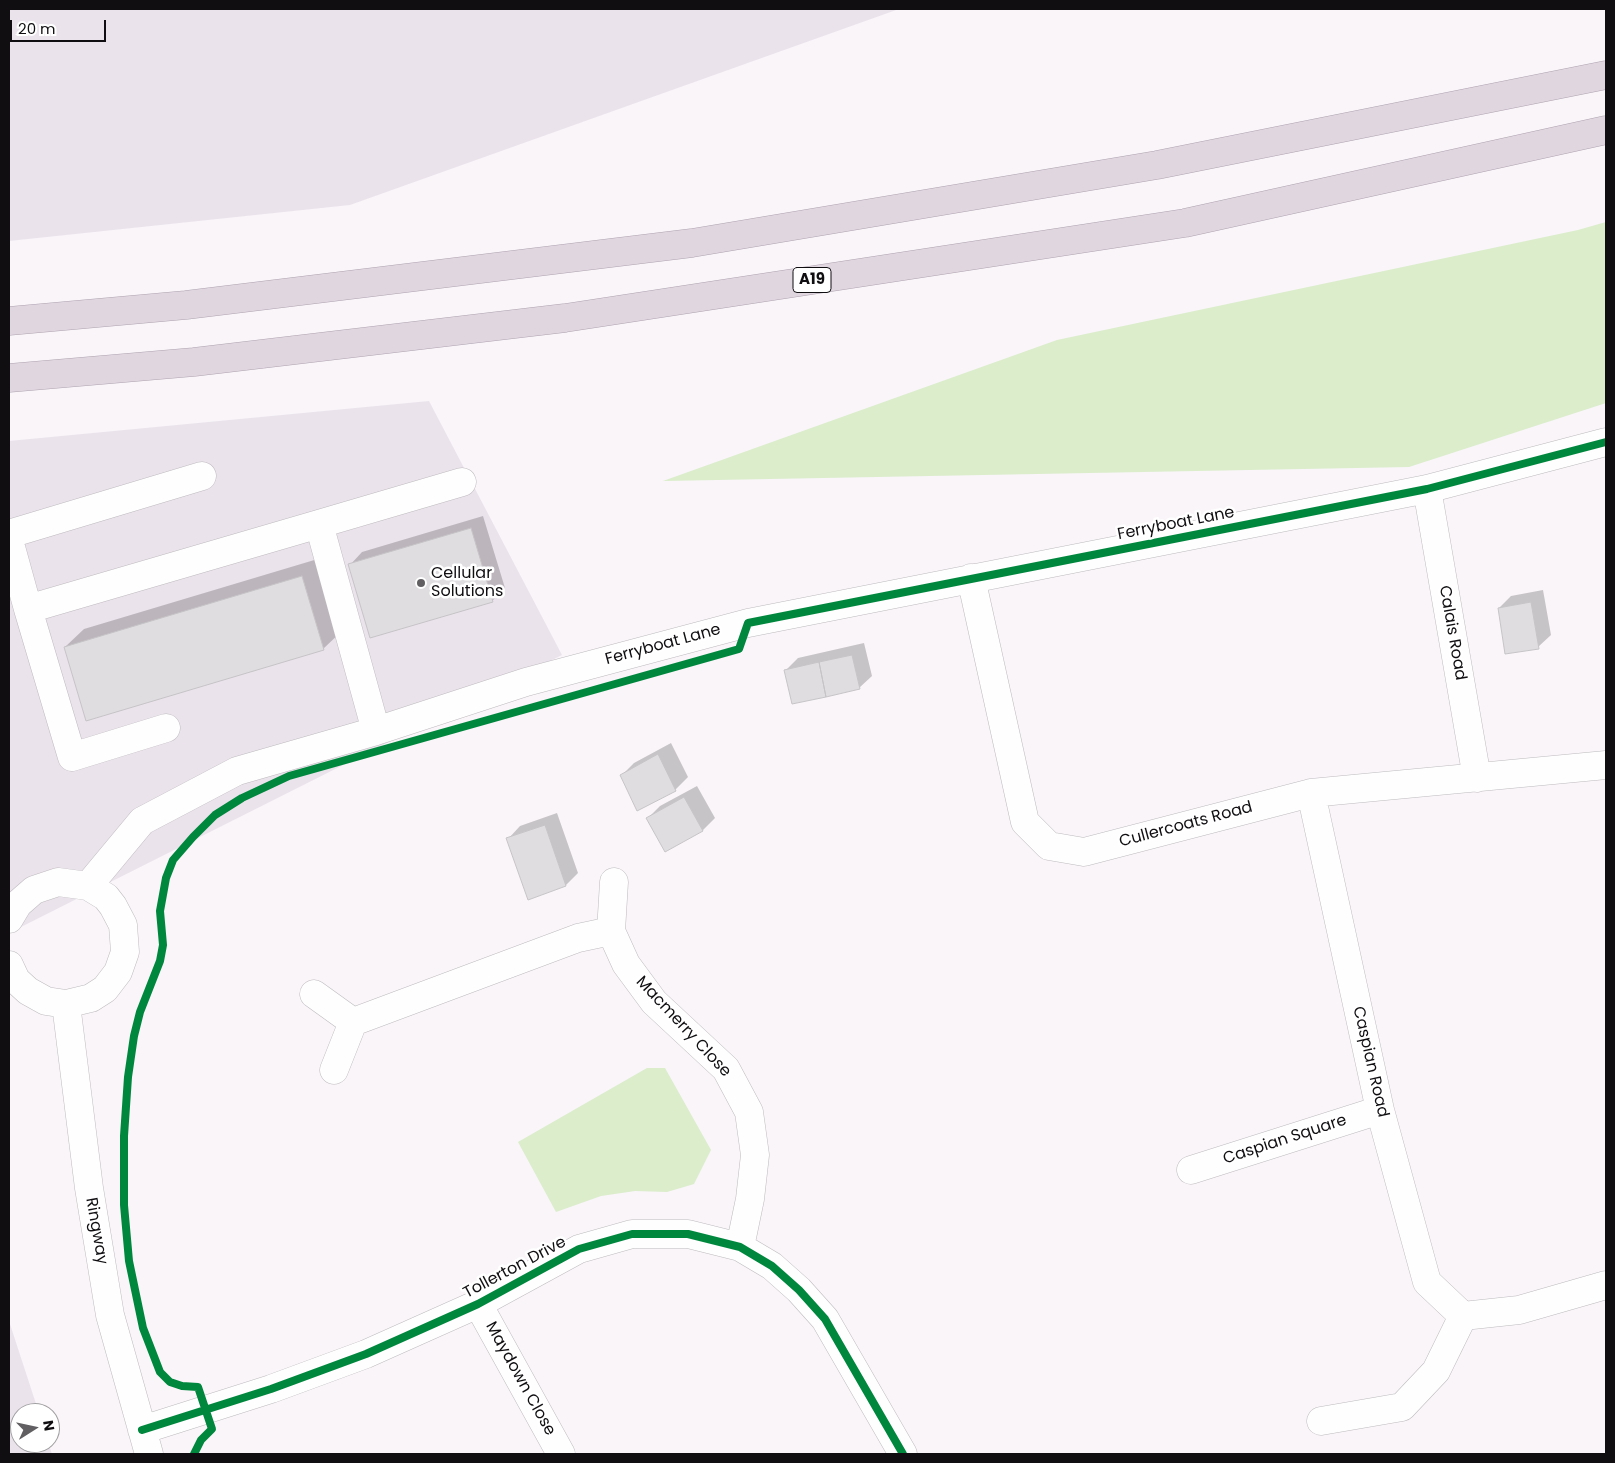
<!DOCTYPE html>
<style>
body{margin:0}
#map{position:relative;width:1615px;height:1463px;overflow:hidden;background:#f9f5f9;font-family:Poppins,sans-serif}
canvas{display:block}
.frame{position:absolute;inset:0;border:10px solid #100e11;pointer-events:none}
.north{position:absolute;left:10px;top:1403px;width:50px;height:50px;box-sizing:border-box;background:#fff;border:1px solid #9f9fa0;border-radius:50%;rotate:80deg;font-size:14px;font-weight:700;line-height:20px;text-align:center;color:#100e11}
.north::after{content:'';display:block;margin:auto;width:18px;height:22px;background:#625f62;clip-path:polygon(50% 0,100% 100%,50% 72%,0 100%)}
.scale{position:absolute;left:10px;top:20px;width:96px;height:22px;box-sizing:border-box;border:2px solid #100e11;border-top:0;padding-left:6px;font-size:15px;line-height:18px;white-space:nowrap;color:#100e11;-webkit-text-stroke:4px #fff;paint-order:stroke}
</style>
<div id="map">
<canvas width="1615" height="1463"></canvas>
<div class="frame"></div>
<div class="north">N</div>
<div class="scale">20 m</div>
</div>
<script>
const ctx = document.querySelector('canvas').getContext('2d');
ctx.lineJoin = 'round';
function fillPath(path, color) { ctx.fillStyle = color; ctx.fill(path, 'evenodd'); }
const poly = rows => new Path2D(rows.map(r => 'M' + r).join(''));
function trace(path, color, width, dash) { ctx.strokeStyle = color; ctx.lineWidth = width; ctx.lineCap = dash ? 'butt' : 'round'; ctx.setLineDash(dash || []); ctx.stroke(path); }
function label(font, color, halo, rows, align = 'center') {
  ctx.font = font + ' Poppins,sans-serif'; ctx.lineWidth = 5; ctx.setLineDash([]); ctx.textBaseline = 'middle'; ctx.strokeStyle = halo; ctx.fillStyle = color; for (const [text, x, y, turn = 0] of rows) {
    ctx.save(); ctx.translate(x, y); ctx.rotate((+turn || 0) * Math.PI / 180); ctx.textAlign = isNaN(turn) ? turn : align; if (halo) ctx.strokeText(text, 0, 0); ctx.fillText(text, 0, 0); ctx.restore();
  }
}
const built = poly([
 [9,9,899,9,350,205,9,241],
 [429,401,562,655,9,933,9,441],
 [9,1321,39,1413,20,1413,20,1443,48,1443,52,1454,9,1454]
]);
const green = poly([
 [1606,222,1606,403,1409,467,663,481,1057,340,1578,230],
 [647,1068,665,1068,711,1150,694,1184,667,1192,635,1191,601,1196,556,1212,518,1142]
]);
const shadow = poly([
 [483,516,505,588,492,601,350,565,362,552],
 [321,558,342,631,323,649,65,647,84,629],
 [1543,590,1551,635,1538,647,1499,608,1511,596],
 [864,643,872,676,859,688,786,670,798,658],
 [671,743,688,777,675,790,638,810,622,775,634,763],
 [697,786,715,818,703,830,666,850,648,818,660,806],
 [557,813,578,873,566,885,529,898,508,839,520,826]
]);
const building = poly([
 [471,528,493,602,370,638,348,564,471,528],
 [302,576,324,650,86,721,64,647,302,576],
 [1531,602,1539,649,1505,654,1498,608,1531,602],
 [852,655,860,689,826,697,819,662,852,655],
 [819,662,826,697,792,704,784,670,819,662],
 [658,754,676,791,637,811,620,775,658,754],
 [684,797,703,831,665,852,646,818,684,797],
 [545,825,566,886,528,900,506,838,545,825]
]);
const minor = poly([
 [1427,489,1477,778],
 [319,524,462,482],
 [9,534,202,476],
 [9,540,28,609],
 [971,578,1025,822,1049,846,1084,852,1311,793,1606,765],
 [166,728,72,757,28,609,319,524,376,731],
 [1311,793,1380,1110,1427,1282,1463,1316,1519,1310,1606,1285],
 [88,886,142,821,237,771,376,731,526,682,748,623,1427,489,1606,442],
 [9,919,18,904,34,890,58,882,88,886,106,897,113,906,123,925,125,952,118,972,105,989,91,998,66,1004,46,1001,28,991,16,980,9,965],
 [611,931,614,882],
 [314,994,353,1022],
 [66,1004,89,1188,110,1315,149,1454],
 [334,1070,353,1022,578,938,611,931,626,964,654,1002,726,1069,749,1112,755,1155,750,1199,740,1247],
 [1191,1170,1380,1110],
 [478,1304,561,1454],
 [1321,1421,1402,1407,1436,1371,1463,1316],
 [142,1430,271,1389,366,1354,478,1304,579,1249,632,1234,688,1234,740,1247,772,1266,799,1290,825,1319,903,1454]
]);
const highway = poly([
 [9,321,186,305,692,243,1157,165,1606,75],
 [9,378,194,362,565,318,1185,223,1606,130]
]);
const cycleway = poly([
 [142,1430,271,1389,366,1354,478,1304,579,1249,632,1234,688,1234,740,1247,772,1266,799,1290,825,1319,903,1454],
 [194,1454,201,1440,212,1429,198,1387,182,1386,170,1382,160,1372,143,1328,129,1261,124,1205,124,1136,128,1077,134,1036,140,1012,160,961,163,945,160,911,166,878,173,860,193,837,215,815,242,798,289,776,739,649,748,623,1427,489,1606,442]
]);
const markers = [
 [421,583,5,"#625f62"]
];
const shields = [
 [812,280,38]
];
const shieldNames = [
 ["A19",812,280]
];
const streetNames = [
 ["Ferryboat Lane",1176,524,-11],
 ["Calais Road",1452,633,80],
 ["Ferryboat Lane",663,645,-15],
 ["Cullercoats Road",1186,825,-15],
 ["Macmerry Close",683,1027,47],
 ["Caspian Road",1370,1062,77],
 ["Caspian Square",1285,1140,-18],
 ["Ringway",96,1231,80],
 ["Tollerton Drive",515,1268,-28],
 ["Maydown Close",520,1379,61]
];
const poiNames = [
 ["Cellular",431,574],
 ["Solutions",431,592]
];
fillPath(built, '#ebe3ec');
fillPath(green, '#dbedcb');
fillPath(shadow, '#0003');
fillPath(building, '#dfdde0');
trace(building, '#c6c4c7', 1);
trace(minor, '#bebbbe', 29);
trace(highway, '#aea3af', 29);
trace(minor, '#fefefe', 28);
trace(highway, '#e0d6e0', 28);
trace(cycleway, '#00873e', 8);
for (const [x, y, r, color] of markers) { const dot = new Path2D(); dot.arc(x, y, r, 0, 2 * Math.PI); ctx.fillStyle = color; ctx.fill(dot); trace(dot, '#fff', 2); }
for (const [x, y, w] of shields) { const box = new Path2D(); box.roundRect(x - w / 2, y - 12.5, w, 25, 4); ctx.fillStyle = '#fff'; ctx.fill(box); trace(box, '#100e11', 1); }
label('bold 15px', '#100e11', null, shieldNames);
label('16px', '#100e11', '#fff', streetNames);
label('16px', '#100e11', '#fff', poiNames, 'left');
</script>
